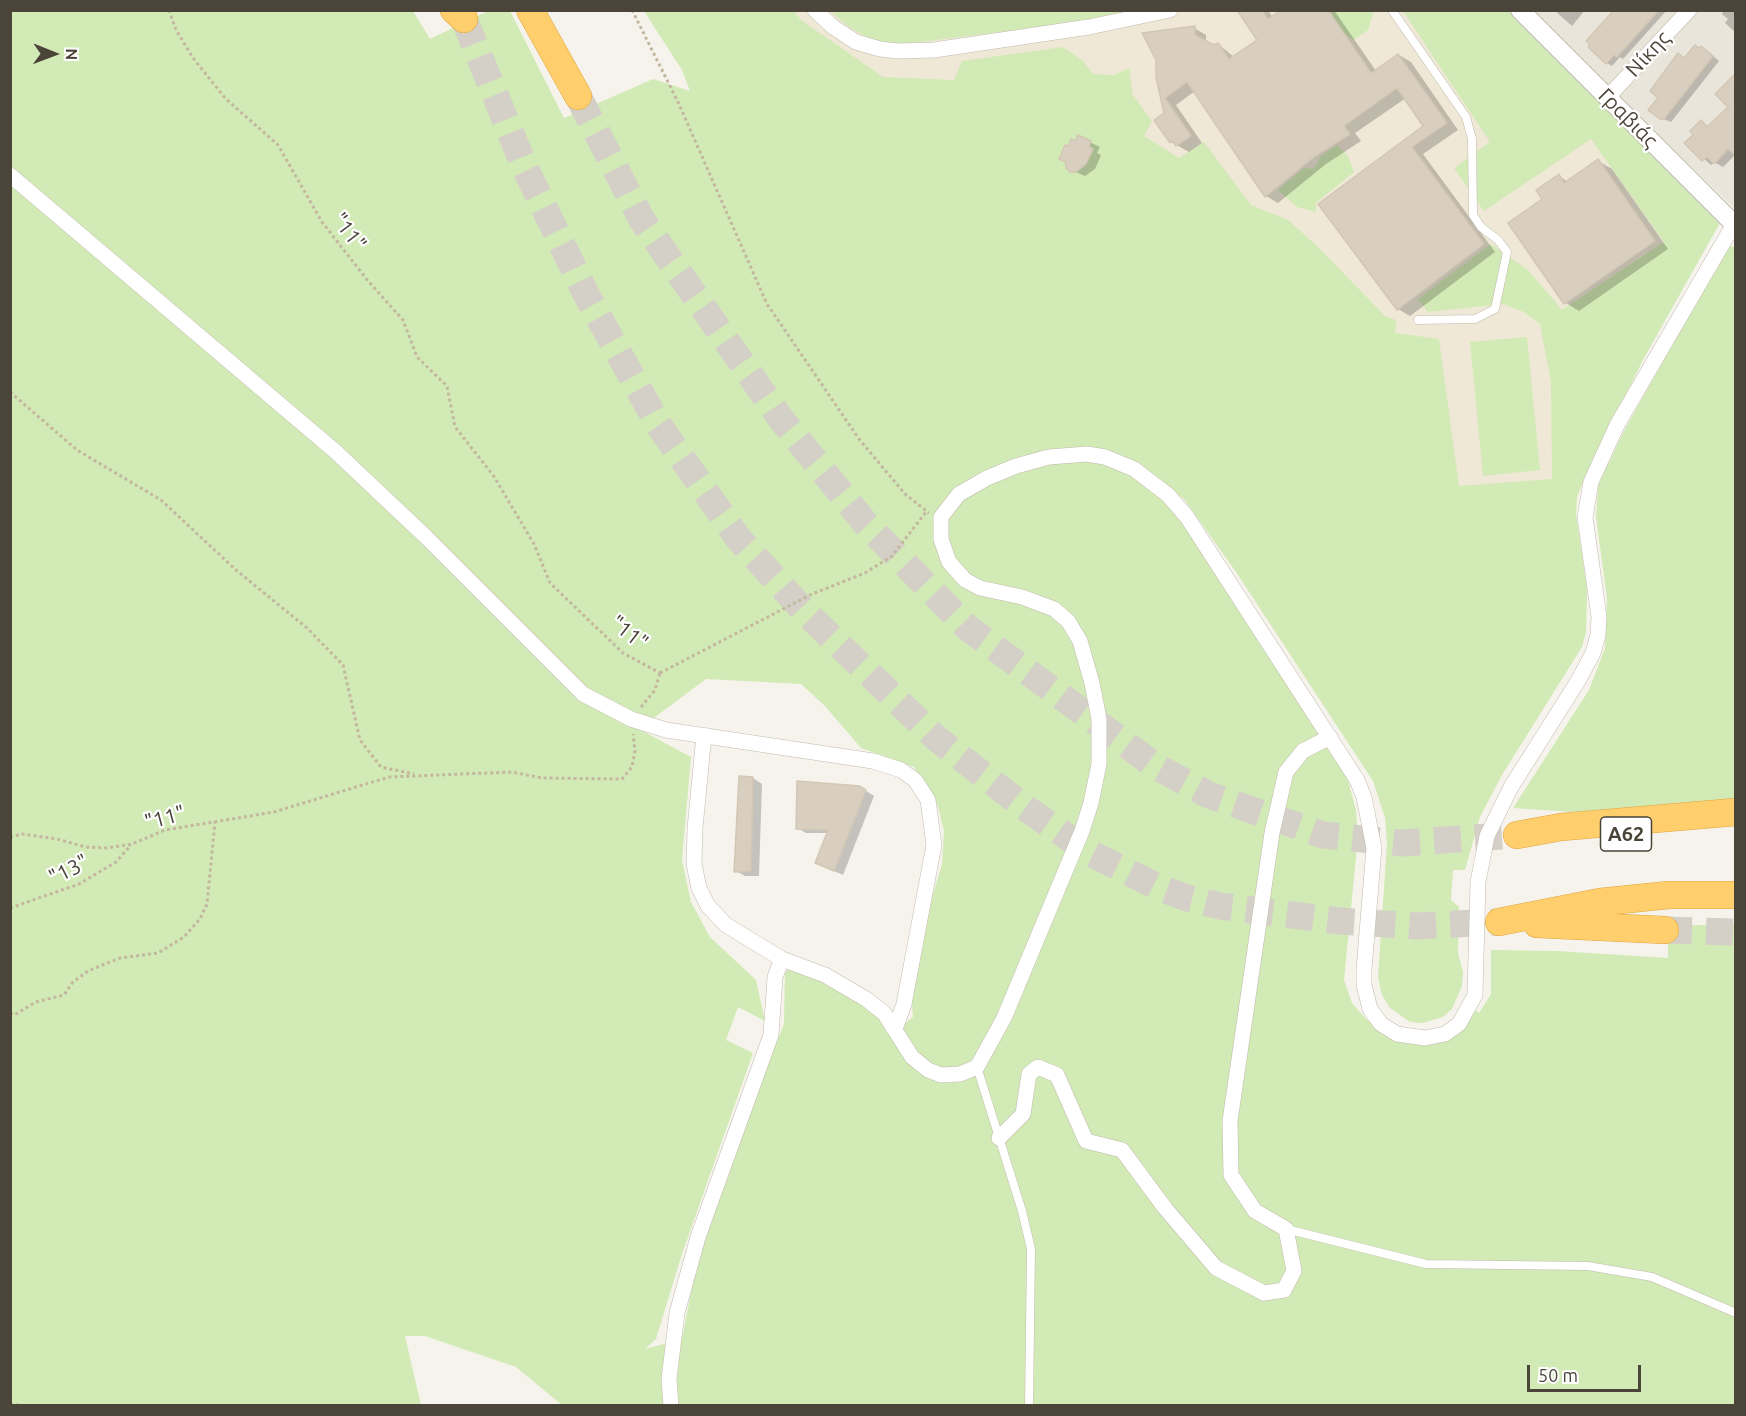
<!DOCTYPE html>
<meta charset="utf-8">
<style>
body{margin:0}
#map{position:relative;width:1746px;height:1416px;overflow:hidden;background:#f6f3ec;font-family:Ubuntu,sans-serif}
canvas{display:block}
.frame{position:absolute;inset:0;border:12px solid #4b4439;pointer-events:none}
.north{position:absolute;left:24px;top:24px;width:60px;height:60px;-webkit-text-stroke:4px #fff;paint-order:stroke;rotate:91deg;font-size:16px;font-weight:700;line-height:24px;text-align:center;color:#4b4439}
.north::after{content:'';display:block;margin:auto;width:21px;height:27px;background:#4b4439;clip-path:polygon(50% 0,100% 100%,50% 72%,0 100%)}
.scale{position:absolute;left:1527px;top:1365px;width:114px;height:27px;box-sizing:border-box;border:3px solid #4b4439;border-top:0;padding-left:8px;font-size:18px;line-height:21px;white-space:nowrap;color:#4b4439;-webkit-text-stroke:4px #fff;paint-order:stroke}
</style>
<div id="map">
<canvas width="1746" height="1416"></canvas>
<div class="frame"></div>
<div class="north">N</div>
<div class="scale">50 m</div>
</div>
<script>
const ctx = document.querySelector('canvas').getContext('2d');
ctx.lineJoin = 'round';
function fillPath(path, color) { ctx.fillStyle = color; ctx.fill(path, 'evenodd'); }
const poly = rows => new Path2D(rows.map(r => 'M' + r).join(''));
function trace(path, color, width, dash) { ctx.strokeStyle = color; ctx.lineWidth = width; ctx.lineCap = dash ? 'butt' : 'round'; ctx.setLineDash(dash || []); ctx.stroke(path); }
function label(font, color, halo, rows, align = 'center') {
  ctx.font = font + ' Ubuntu,sans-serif'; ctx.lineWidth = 4.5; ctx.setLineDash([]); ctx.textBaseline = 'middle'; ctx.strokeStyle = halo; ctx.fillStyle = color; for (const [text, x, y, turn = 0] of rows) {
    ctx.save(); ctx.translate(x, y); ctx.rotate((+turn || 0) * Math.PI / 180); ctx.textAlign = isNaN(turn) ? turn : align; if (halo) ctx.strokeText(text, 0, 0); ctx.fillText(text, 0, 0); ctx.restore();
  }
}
const residential = poly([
 [1532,11,1735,11,1735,209]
]);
const education = poly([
 [768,11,1507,11,1719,221,1641,359,1586,470,1495,522]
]);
const green = poly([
 [1374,10,1368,30,1354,40,1342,33,1327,11],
 [10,11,413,11,430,39,488,11,510,11,564,118,653,79,690,91,682,70,644,11,794,11,801,20,883,77,954,80,962,61,1063,47,1083,61,1093,74,1115,75,1129,68,1133,95,1152,121,1144,136,1179,158,1204,142,1251,205,1288,220,1318,247,1385,316,1396,320,1395,333,1439,339,1459,486,1552,479,1551,382,1540,324,1524,312,1503,304,1428,312,1418,299,1491,244,1528,270,1562,310,1664,242,1591,139,1484,211,1454,168,1490,142,1403,11,1509,11,1721,221,1643,360,1588,470,1577,497,1576,514,1587,589,1586,632,1582,647,1502,775,1480,817,1465,870,1453,870,1451,900,1459,907,1458,953,1463,972,1462,986,1452,1009,1443,1017,1423,1023,1410,1022,1390,1008,1382,995,1378,978,1387,843,1385,818,1373,781,1236,572,1184,499,1145,470,1230,593,1346,773,1356,810,1358,837,1344,980,1352,1003,1366,1019,1380,1029,1432,1036,1474,1009,1479,1013,1491,994,1491,950,1557,951,1668,958,1668,926,1735,924,1735,1405,562,1405,516,1367,425,1336,405,1336,421,1405,11,1405],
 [706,679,801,684,825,706,861,748,914,767,937,803,944,831,942,864,934,891,917,926,910,980,913,1017,893,1033,861,990,797,963,785,972,784,1024,746,1115,698,1256,682,1339,645,1349,656,1339,681,1257,753,1053,726,1040,738,1007,765,1021,756,980,710,937,691,902,682,860,691,757,639,729],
 [830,11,1148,11,1072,23,904,44,877,43,849,27],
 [1337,145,1348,156,1354,172,1316,203,1316,212,1297,207,1278,190,1304,168,1312,169,1317,165,1320,157],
 [1728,246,1735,247,1735,799,1573,812,1513,808,1589,690,1605,648,1607,598,1596,517,1598,485,1626,427],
 [1527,337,1540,470,1483,476,1470,342]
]);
const shadow = poly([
 [1239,10,1268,10,1273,18,1284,10,1334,10,1376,71,1399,55,1411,62,1458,130,1423,154,1495,252,1410,316,1398,309,1320,204,1425,126,1406,98,1355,133,1361,141,1326,164,1278,203,1266,196,1195,91,1176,105,1202,143,1189,152,1171,142,1157,60,1194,28,1206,35,1206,43,1214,47,1218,44,1234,57,1259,41],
 [1554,10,1585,10,1572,26],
 [1616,10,1667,10,1623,59,1620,57,1612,66,1607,63],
 [1724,10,1736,10,1736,33,1725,23,1728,19,1722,14],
 [1707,51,1719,61,1671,122,1661,118],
 [1730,107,1736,154,1723,167,1714,162,1711,165,1687,143,1695,135,1701,122,1709,127],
 [1079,137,1100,147,1097,153,1101,155,1095,169,1085,176,1071,170,1069,148],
 [1598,161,1612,169,1668,249,1579,311,1566,303,1510,223,1544,199,1559,176,1568,182],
 [741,777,753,778,762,784,759,876,745,876,736,871],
 [860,787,874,796,843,875,825,867,829,833,806,833,797,828]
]);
const building = poly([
 [1237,10,1262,10,1268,19,1281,10,1328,10,1371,73,1398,54,1447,123,1412,147,1484,244,1397,310,1318,204,1423,126,1397,88,1344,126,1350,134,1314,157,1265,197,1187,82,1165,98,1191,136,1176,146,1173,141,1170,143,1154,120,1164,113,1156,77,1156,60,1142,33,1195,26,1195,35,1214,45,1218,43,1229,59,1257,40,1237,10],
 [1614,10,1659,10,1617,57,1614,55,1606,64,1588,47,1590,44,1586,41,1614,10],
 [1695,45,1699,48,1701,46,1713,56,1664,119,1660,119,1648,110,1658,98,1650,91,1678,53,1684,58,1695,45],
 [1736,73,1736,156,1728,149,1714,164,1707,157,1702,161,1684,143,1693,135,1690,131,1701,120,1707,127,1728,107,1715,94,1736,73],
 [1078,135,1091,141,1089,147,1093,149,1086,164,1076,172,1070,172,1066,168,1066,162,1059,159,1065,145,1068,146,1071,139,1075,141,1078,135],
 [1598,159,1655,241,1564,304,1508,223,1542,199,1536,190,1559,174,1564,183,1598,159],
 [739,776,753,777,751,871,734,872,739,776],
 [797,781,860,786,866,790,834,871,815,863,828,830,796,829,797,781]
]);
const motorwayTunnel = poly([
 [464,19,525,168,587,296,658,424,738,538,804,611,936,738,1024,807,1092,854,1160,888,1187,898,1220,906,1340,921,1416,926,1499,922],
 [578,96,642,220,781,419,866,524,968,628,1157,767,1209,795,1323,835,1402,843,1517,835],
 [1665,930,1736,932]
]);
const path = poly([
 [169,10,176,30,193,58,225,98,278,145,322,222,368,281,403,320,417,357,447,386,455,427,493,475,534,544,550,583,623,653,660,673],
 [632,10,678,102,767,304,859,439,905,494,929,513],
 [10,392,77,450,161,500,236,570,307,628,343,665,360,740,381,767,414,774],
 [660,673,812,594,865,573,892,556,926,512],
 [641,707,655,690,660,673],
 [10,837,22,834,57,839,86,847,107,848,132,844,165,830,274,812,389,777,512,772,542,778,622,779,632,767,635,751,633,734],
 [10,908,79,884,116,862,131,845],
 [10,1013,14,1015,36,1002,64,995,73,982,88,971,120,958,158,953,184,937,200,919,207,904,215,822],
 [10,1404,24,1406]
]);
const service = poly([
 [1392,10,1466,117,1472,139,1473,215,1481,227,1498,240,1507,252,1495,309,1475,319,1418,320],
 [977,1067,1022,1211,1031,1249,1029,1406],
 [1286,1229,1426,1264,1588,1266,1652,1277,1736,1313]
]);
const minor = poly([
 [815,10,833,27,856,42,880,49,898,51,934,50,1089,27,1170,10],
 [1607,98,1689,10],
 [10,175,336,452,425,536,583,694,631,719,666,730,873,761,901,770,915,780,928,800,934,845,904,1004,895,1029],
 [704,735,695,828,694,864,699,888,708,906,726,925,782,959],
 [999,1138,1023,1114,1029,1074,1038,1067,1057,1075,1086,1141,1122,1150,1165,1208,1216,1268,1264,1293,1284,1290,1294,1271,1286,1229,1255,1211,1231,1175,1230,1121,1272,833,1286,772,1303,751,1330,737],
 [671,1406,669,1379,677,1313,698,1237,771,1035,775,977,782,959,825,975,866,999,884,1013,912,1057,928,1070,941,1075,960,1074,977,1067,1004,1018,1082,831,1091,803,1099,764,1099,719,1092,683,1080,641,1068,621,1054,609,1022,597,980,588,965,580,949,562,941,539,941,517,959,494,987,478,1016,466,1049,457,1087,454,1105,457,1134,469,1168,495,1187,517,1357,780,1364,797,1374,848,1364,969,1364,985,1370,1009,1381,1024,1397,1034,1425,1038,1445,1034,1459,1024,1475,995,1478,882,1487,836,1511,787,1578,681,1593,653,1598,635,1599,617,1585,517,1591,482,1617,425,1734,224]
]);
const tertiary = poly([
 [1520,10,1736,226]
]);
const motorway = poly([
 [454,10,464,19],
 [530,10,578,96],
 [1517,835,1561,827,1736,812],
 [1499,922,1600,902,1669,895,1736,895],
 [1537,924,1665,930]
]);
const shields = [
 [1626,834,51]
];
const shieldNames = [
 ["Α62",1626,834]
];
const streetNames = [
 ["Νίκης",1648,54,-47],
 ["Γραβιάς",1628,118,45],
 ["\"11\"",349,232,53],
 ["\"11\"",629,633,38],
 ["\"11\"",165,818,-15],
 ["\"13\"",69,870,-27]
];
fillPath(residential, '#eae5da');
fillPath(education, '#efe8d6');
fillPath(green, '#d2eab5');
fillPath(shadow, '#0003');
fillPath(building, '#d8cfc1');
trace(building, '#d3c7b4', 1.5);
trace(motorwayTunnel, '#d4d0c8', 27, [27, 14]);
trace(service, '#c2bbae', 9);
trace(minor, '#c2bbae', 16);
trace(tertiary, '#c2bbae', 20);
trace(motorway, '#e0a43c', 28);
trace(path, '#c4b79f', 3, [3, 3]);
trace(service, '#fff', 8);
trace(minor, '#fff', 15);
trace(tertiary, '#fff', 18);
trace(motorway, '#ffcf6e', 27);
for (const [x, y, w] of shields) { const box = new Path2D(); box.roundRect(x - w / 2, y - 17, w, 34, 4.5); ctx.fillStyle = '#fff'; ctx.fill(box); trace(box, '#4b4439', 1.5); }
label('bold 20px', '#4b4439', null, shieldNames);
label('21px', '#4b4439', '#fff', streetNames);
</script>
